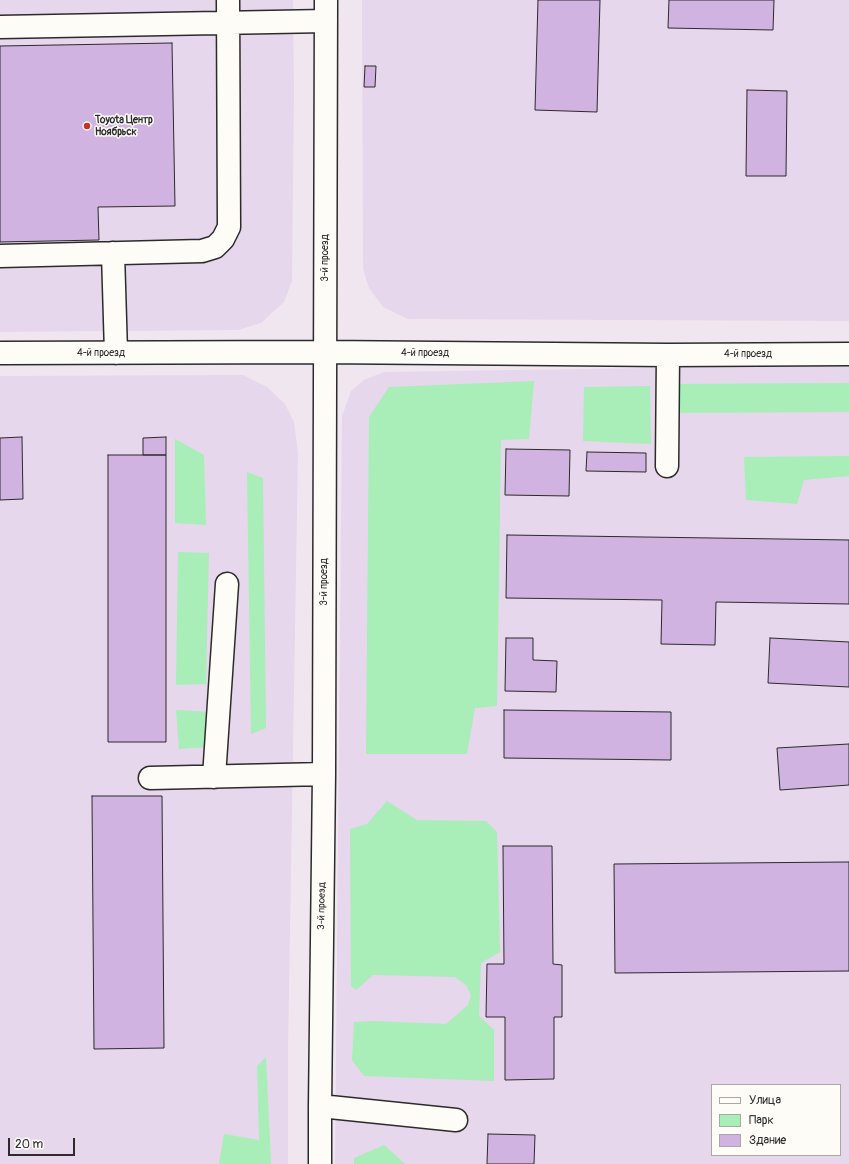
<!DOCTYPE html>
<meta charset="utf-8">
<style>
body{margin:0}
#map{position:relative;width:849px;height:1164px;overflow:hidden;background:#f0e6f0;font-family:Pangolin,sans-serif}
canvas{display:block}
.legend{position:absolute;left:711px;top:1084px;width:130px;height:72px;box-sizing:border-box;background:#fdfcf7;border:1px solid #a9a8a5;margin:0;padding:5px 7px;list-style:none;font-size:12px;color:#2b2b2b}
.legend li{display:flex;align-items:center;gap:8px;height:20px}
.legend b{width:20px;border:1px solid #a9a8a5}
.scale{position:absolute;left:8px;top:1138px;width:67px;height:18px;box-sizing:border-box;border:2px solid #2b2b2b;border-top:0;padding-left:5px;font-size:12px;line-height:14px;white-space:nowrap;color:#2b2b2b;-webkit-text-stroke:3px #fdfcf7;paint-order:stroke}
</style>
<div id="map">
<canvas width="849" height="1164"></canvas>
<ul class="legend">
<li><b style="height:5px;background:#fdfcf7"></b>Улица</li>
<li><b style="height:11px;background:#a9edb8"></b>Парк</li>
<li><b style="height:11px;background:#d0b3e1"></b>Здание</li>
</ul>
<div class="scale">20 m</div>
</div>
<script>
const ctx = document.querySelector('canvas').getContext('2d');
ctx.lineJoin = 'round';
function fillPath(path, color) { ctx.fillStyle = color; ctx.fill(path, 'evenodd'); }
const poly = rows => new Path2D(rows.map(r => 'M' + r).join(''));
function trace(path, color, width, dash) { ctx.strokeStyle = color; ctx.lineWidth = width; ctx.lineCap = dash ? 'butt' : 'round'; ctx.setLineDash(dash || []); ctx.stroke(path); }
function label(font, color, halo, rows, align = 'center') {
  ctx.font = font + ' Pangolin,sans-serif'; ctx.lineWidth = 3; ctx.setLineDash([]); ctx.textBaseline = 'middle'; ctx.strokeStyle = halo; ctx.fillStyle = color; for (const [text, x, y, turn = 0] of rows) {
    ctx.save(); ctx.translate(x, y); ctx.rotate((+turn || 0) * Math.PI / 180); ctx.textAlign = isNaN(turn) ? turn : align; if (halo) ctx.strokeText(text, 0, 0); ctx.fillText(text, 0, 0); ctx.restore();
  }
}
const built = poly([
 [0,0,293,0,294,94,292,281,284,302,261,323,238,330,0,332],
 [362,0,849,0,849,321,408,319,383,307,369,288,363,269],
 [849,365,849,1164,335,1164,342,416,351,391,364,380,384,372],
 [712,1085,840,1085,840,1155,712,1155],
 [243,375,267,387,285,404,294,422,298,453,288,1049,288,1164,0,1164,0,376]
]);
const green = poly([
 [534,381,529,439,501,440,497,706,475,708,467,754,366,754,369,417,389,387],
 [849,383,849,412,673,413,672,384],
 [650,386,651,444,583,441,584,387],
 [175,439,204,455,206,525,175,523],
 [849,456,849,476,804,480,797,504,746,500,744,457],
 [247,472,263,478,266,728,251,734],
 [178,552,209,553,206,684,176,685],
 [176,710,212,712,208,747,179,749],
 [387,801,417,820,486,821,497,832,500,952,481,963,479,1016,494,1030,494,1081,364,1076,352,1060,354,1022,373,1021,446,1024,468,1005,471,995,466,985,455,977,373,975,356,990,351,986,350,829,367,824],
 [266,1057,271,1164,219,1164,224,1134,259,1140,257,1066],
 [384,1145,405,1164,354,1164,354,1158]
]);
const building = poly([
 [538,0,600,0,597,112,535,110,538,0],
 [669,0,774,0,773,30,668,28,669,0],
 [172,43,175,206,98,207,99,240,0,242,0,46,172,43],
 [365,66,376,66,375,87,364,87,365,66],
 [747,90,787,91,786,176,746,176,747,90],
 [22,437,23,499,0,500,0,438,22,437],
 [166,437,166,455,143,455,143,438,166,437],
 [506,449,570,450,569,496,505,495,506,449],
 [587,452,646,453,646,472,586,471,587,452],
 [108,455,166,455,166,742,108,742,108,455],
 [507,535,849,540,849,604,716,602,715,645,661,644,662,600,506,598,507,535],
 [506,638,533,638,533,660,557,661,556,692,505,691,506,638],
 [770,638,849,642,849,687,768,683,770,638],
 [504,710,671,712,671,760,504,758,504,710],
 [849,744,849,785,780,790,777,748,849,744],
 [92,796,162,796,164,1048,94,1049,92,796],
 [503,846,552,846,553,964,562,965,562,1017,554,1017,554,1079,505,1080,505,1017,486,1017,487,964,504,964,503,846],
 [849,862,849,971,615,973,614,864,849,862],
 [488,1134,535,1135,534,1164,487,1164,488,1134]
]);
const minor = poly([
 [0,27,326,21],
 [113,253,116,353],
 [0,256,202,251,215,247,223,239,229,227,228,0],
 [0,353,324,352,668,355,849,354],
 [667,466,668,355],
 [214,777,227,584],
 [150,778,324,774],
 [320,1106,456,1120],
 [320,1164,320,1106,324,774,326,0]
]);
const markers = [
 [87,126,4,"#c8321e"]
];
const poiNames = [
 ["Toyota Центр",95,120],
 ["Ноябрьск",95,132]
];
const streetNames = [
 ["3-й проезд",325,258,-90],
 ["4-й проезд",101,353],
 ["4-й проезд",425,353],
 ["4-й проезд",748,354],
 ["3-й проезд",324,582,-90],
 ["3-й проезд",322,906,-89]
];
fillPath(built, '#e6d7ec');
fillPath(green, '#a9edb8');
fillPath(building, '#d0b3e1');
trace(building, '#2b2b2b', 1);
trace(minor, '#2b2b2b', 25);
trace(minor, '#fdfcf7', 22);
for (const [x, y, r, color] of markers) { const dot = new Path2D(); dot.arc(x, y, r, 0, 2 * Math.PI); ctx.fillStyle = color; ctx.fill(dot); trace(dot, '#fdfcf7', 1.5); }
label('bold 10px', '#2b2b2b', '#fdfcf7', poiNames, 'left');
label('10px', '#2b2b2b', '#fdfcf7', streetNames);
</script>
